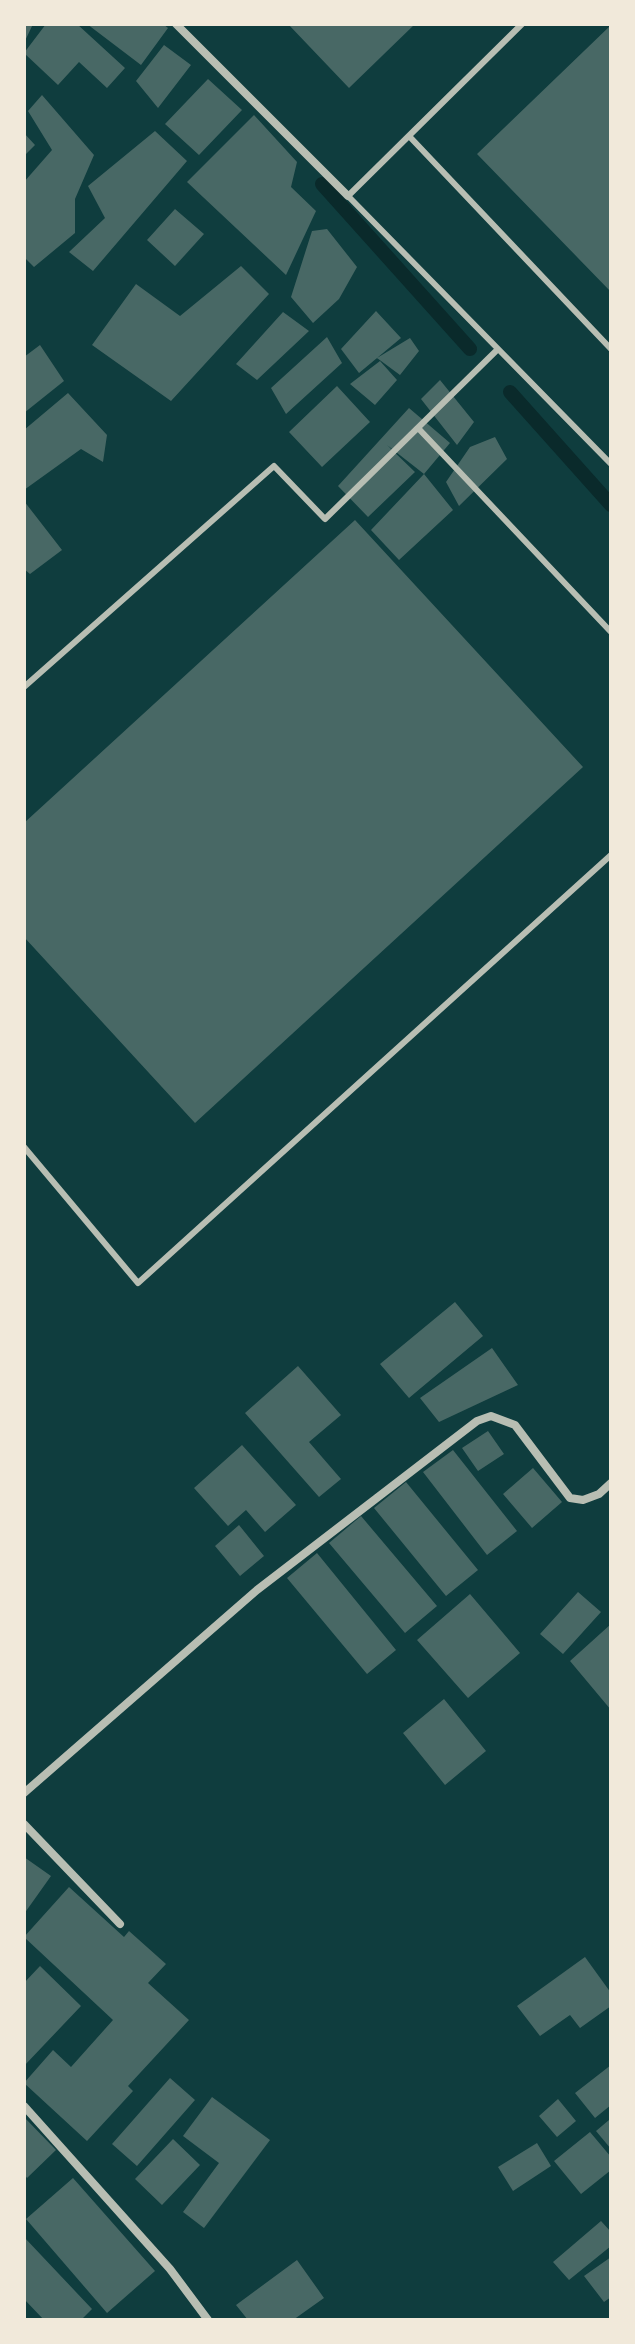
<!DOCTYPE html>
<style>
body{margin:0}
#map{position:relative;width:635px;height:2344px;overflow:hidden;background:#0f3d3e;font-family:"Libre Baskerville",serif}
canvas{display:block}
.frame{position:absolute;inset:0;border:26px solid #f1e9da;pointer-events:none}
</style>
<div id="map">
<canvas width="635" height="2344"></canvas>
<div class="frame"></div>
</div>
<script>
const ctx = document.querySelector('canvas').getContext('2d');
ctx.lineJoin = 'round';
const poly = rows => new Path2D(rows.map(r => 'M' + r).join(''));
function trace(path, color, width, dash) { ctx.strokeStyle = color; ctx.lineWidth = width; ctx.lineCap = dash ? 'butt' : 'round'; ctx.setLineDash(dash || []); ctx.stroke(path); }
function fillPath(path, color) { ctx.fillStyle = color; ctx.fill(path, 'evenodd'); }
const stream = poly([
 [322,184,470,349],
 [510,392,611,505]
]);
const building = poly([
 [24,24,33,24,24,43],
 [46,24,77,24,125,68,107,88,79,62,58,85,24,53],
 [87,24,163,24,168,28,141,65],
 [288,24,415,24,349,88],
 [611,25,611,292,477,154],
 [164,45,191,65,158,108,136,81],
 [208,79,242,110,199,155,165,124],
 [42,95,94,155,75,199,75,233,34,267,24,257,24,182,52,150,28,111],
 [254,115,297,162,291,187,316,211,286,275,187,182],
 [155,131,187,161,93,271,69,252,105,218,88,186],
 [24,133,35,145,24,156],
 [175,209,204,234,175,266,147,240],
 [327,229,357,267,339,299,313,323,291,297,312,231],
 [241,266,269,294,171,401,92,345,136,284,180,316],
 [376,311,401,338,359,373,341,349],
 [283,312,309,331,257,380,236,364],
 [327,337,342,363,286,414,271,388],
 [410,338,419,351,400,375,377,358],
 [40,345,64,381,24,413,24,357],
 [380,361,397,380,375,405,350,384],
 [440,380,474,422,457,445,421,399],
 [337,386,370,422,322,467,289,432],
 [68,393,107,435,103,462,81,449,24,490,24,430],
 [409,408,450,443,424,474,453,510,399,560,371,530,424,474,387,445,415,472,368,517,338,486],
 [495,437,507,459,459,506,446,482,470,447],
 [24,501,62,550,30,574,24,569],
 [355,520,583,767,195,1123,24,937,24,823],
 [455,1302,483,1336,409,1398,380,1364],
 [492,1348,518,1385,439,1422,420,1398],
 [298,1366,341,1415,309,1442,341,1479,319,1497,245,1413],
 [488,1431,504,1454,478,1471,462,1448],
 [242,1445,296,1505,265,1532,246,1510,228,1526,194,1488],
 [453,1450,517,1531,487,1555,423,1472],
 [533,1468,562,1502,532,1528,503,1494],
 [406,1482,478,1570,446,1596,374,1508],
 [361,1516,437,1606,405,1633,329,1543],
 [239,1525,264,1556,240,1576,215,1546],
 [317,1553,396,1650,367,1674,287,1578],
 [578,1592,601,1612,563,1654,540,1634],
 [470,1594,520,1653,468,1698,417,1640],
 [611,1624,611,1710,570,1661],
 [444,1699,486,1751,445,1785,403,1733],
 [24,1857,51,1876,24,1914],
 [69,1887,124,1937,129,1931,166,1964,148,1983,189,2020,128,2086,133,2091,87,2141,24,2083,53,2050,71,2067,113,2020,24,1937],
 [585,1957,611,1993,611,2006,580,2028,570,2015,540,2036,517,2006],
 [40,1966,81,2006,24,2066,24,1983],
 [611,2065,611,2105,595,2118,575,2093],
 [170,2078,195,2100,137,2166,112,2144],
 [212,2097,270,2140,204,2228,183,2212,219,2163,183,2136],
 [558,2099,576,2121,557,2137,539,2116],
 [24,2117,56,2150,27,2178,24,2174],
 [609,2120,611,2122,611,2149,596,2131],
 [590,2132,611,2157,611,2170,581,2194,554,2161],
 [173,2139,200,2165,162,2205,135,2179],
 [537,2143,551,2166,513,2191,498,2167],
 [73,2178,155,2271,107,2313,26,2219],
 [601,2221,611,2232,611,2246,569,2280,553,2262],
 [24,2237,92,2309,81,2320,44,2320,24,2299],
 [611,2257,611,2297,604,2302,584,2276],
 [297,2260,324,2298,293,2320,248,2320,236,2305]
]);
const service = poly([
 [522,24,348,196,611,464],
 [409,136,611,349],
 [418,428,611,632],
 [24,687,274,466,325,519,498,349],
 [24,1147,138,1283,611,855]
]);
const minor = poly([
 [176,24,348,196],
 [24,1793,257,1590,477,1421,491,1416,515,1425,570,1498,583,1500,599,1494,611,1483],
 [24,1824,120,1924],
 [24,2106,170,2269,208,2320]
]);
trace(stream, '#0a2a2b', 14);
fillPath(building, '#486865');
trace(service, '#b8beb3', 6);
trace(minor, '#b8beb3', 8);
</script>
